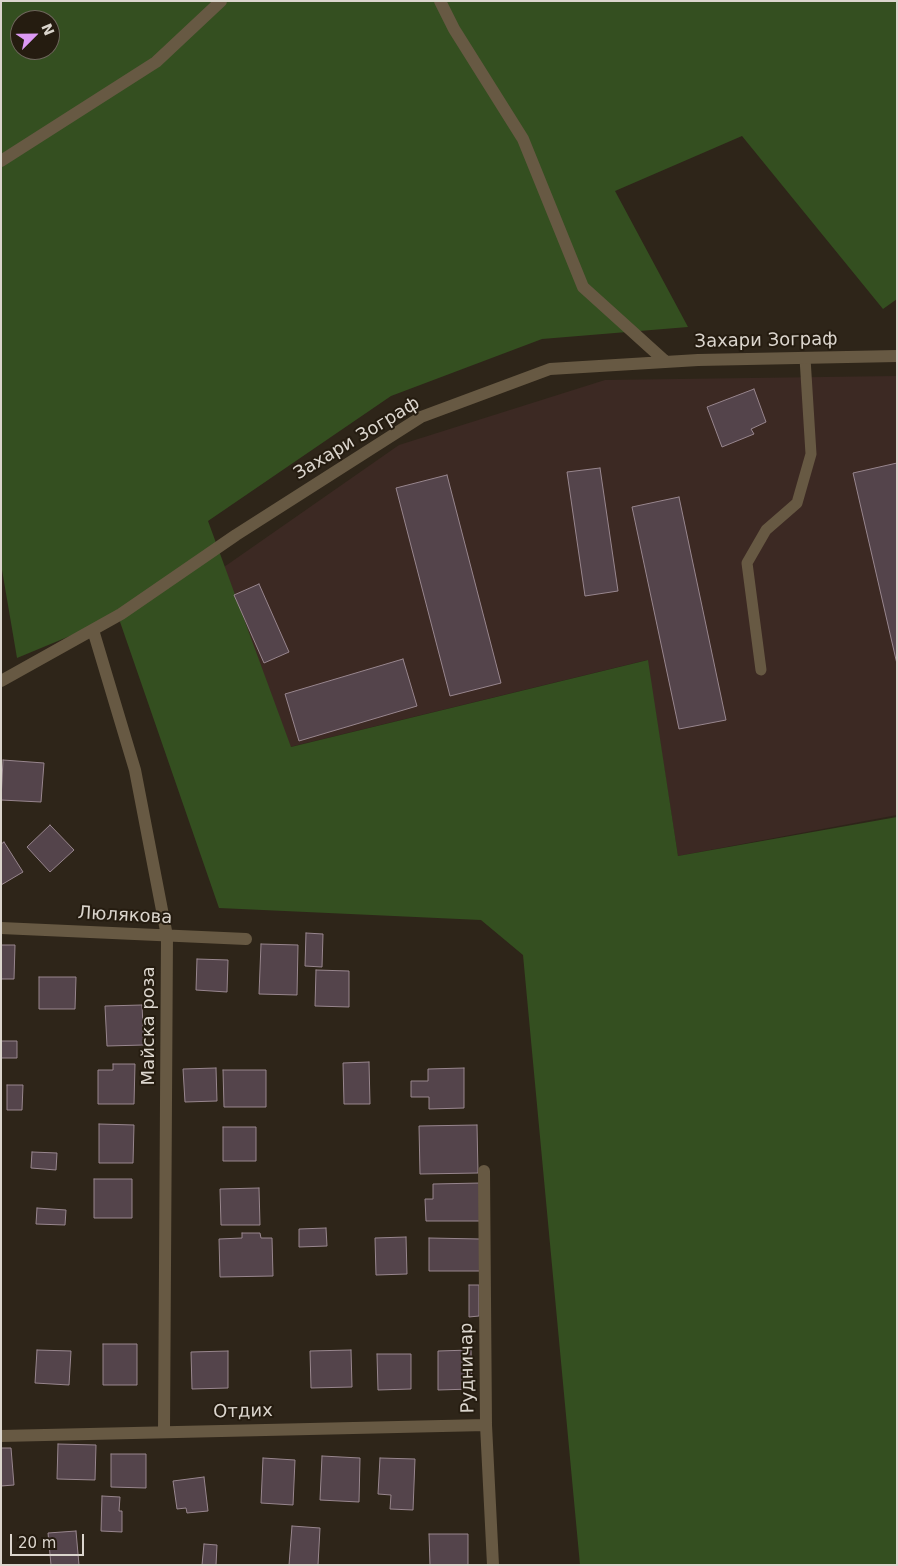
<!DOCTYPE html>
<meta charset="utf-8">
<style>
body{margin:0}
#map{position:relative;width:898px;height:1566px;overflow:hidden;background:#2e2519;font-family:"DejaVu Sans",sans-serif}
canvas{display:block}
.frame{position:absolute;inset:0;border:2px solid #dbd5cd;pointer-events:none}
.north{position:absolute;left:10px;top:10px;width:50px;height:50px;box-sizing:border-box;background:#251c10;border:1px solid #6e665c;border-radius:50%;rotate:67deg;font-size:14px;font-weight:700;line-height:20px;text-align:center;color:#dbd5cd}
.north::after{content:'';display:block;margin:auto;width:18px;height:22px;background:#dc99f4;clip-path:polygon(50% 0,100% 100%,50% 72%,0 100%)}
.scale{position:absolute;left:10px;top:1534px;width:74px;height:22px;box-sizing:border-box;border:2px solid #dbd5cd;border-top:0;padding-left:6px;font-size:15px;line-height:18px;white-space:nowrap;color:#dbd5cd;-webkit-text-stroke:4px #251c10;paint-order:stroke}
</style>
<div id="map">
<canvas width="898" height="1566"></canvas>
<div class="frame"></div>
<div class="north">N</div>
<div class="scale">20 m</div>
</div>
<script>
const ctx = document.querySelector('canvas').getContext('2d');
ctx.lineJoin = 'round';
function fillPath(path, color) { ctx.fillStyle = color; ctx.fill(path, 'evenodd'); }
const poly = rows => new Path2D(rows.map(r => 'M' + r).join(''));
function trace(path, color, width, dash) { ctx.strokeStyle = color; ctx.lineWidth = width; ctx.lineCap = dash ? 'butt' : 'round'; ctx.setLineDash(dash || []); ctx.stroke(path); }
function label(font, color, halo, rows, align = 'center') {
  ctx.font = font + ' "DejaVu Sans",sans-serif'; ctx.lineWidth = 4; ctx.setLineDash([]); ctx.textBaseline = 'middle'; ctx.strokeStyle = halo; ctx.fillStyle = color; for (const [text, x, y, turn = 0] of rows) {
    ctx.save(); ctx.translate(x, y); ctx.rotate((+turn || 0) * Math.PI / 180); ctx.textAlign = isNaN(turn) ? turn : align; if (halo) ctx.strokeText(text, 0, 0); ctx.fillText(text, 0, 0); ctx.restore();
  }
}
const industrial = poly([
 [896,376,897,815,678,856,647,660,290,747,224,567,399,445,605,380]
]);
const green = poly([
 [1,1,897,1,897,299,883,309,742,136,615,191,688,327,542,339,391,396,208,521,291,747,648,660,678,856,897,817,897,1565,580,1565,523,955,481,920,219,908,118,616,17,658,1,564],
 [20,20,50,20,50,50,20,50]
]);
const building = poly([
 [754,389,766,422,751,429,754,434,722,447,707,407,754,389],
 [897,463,897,664,853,473,897,463],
 [600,468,618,591,585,596,567,472,600,468],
 [447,475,501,683,450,696,396,488,447,475],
 [679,497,726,720,679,729,632,507,679,497],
 [259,584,289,652,264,663,234,595,259,584],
 [403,659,417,706,299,741,285,694,403,659],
 [3,760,44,763,41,802,1,800,3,760],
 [50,825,74,850,50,872,27,847,50,825],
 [4,842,23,872,1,885,1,844,4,842],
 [306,933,323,934,322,967,305,966,306,933],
 [261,944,298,945,297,995,259,994,261,944],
 [1,945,15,945,14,979,1,979,1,945],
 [197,959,228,960,227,992,196,990,197,959],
 [316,970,349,971,349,1007,315,1006,316,970],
 [39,977,76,977,75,1009,39,1009,39,977],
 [142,1005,144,1045,107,1046,105,1006,142,1005],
 [1,1041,17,1041,17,1058,1,1058,1,1041],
 [369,1062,370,1104,344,1104,343,1063,369,1062],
 [113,1064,135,1064,134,1104,98,1104,98,1070,113,1070,113,1064],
 [216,1068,217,1101,185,1102,183,1069,216,1068],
 [464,1068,464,1108,429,1109,429,1097,411,1097,411,1081,428,1081,428,1069,464,1068],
 [223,1070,266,1070,266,1107,224,1107,223,1070],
 [7,1085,23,1085,22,1110,7,1110,7,1085],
 [99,1124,134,1125,133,1163,99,1163,99,1124],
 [477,1125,478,1173,420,1174,419,1126,477,1125],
 [223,1127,256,1127,256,1161,223,1161,223,1127],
 [32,1152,57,1153,56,1170,31,1168,32,1152],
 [94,1179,132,1179,132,1218,94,1218,94,1179],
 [481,1183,482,1221,426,1221,425,1199,433,1199,433,1184,481,1183],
 [259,1188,260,1225,221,1225,220,1189,259,1188],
 [37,1208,66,1210,65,1225,36,1224,37,1208],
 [326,1228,327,1246,299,1247,299,1229,326,1228],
 [242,1233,260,1233,261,1238,272,1238,273,1276,220,1277,219,1239,242,1238,242,1233],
 [406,1237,407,1274,376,1275,375,1238,406,1237],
 [429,1238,480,1239,480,1271,429,1271,429,1238],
 [469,1285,479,1285,479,1316,469,1317,469,1285],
 [103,1344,137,1344,137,1385,103,1385,103,1344],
 [37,1350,71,1351,69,1385,35,1383,37,1350],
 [351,1350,352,1387,311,1388,310,1351,351,1350],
 [471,1350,472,1389,438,1390,438,1351,471,1350],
 [228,1351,228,1388,192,1389,191,1352,228,1351],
 [377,1354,411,1354,411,1389,378,1390,377,1354],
 [58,1444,96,1445,95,1480,57,1479,58,1444],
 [1,1448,11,1448,14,1485,1,1486,1,1448],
 [111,1454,146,1454,146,1488,111,1487,111,1454],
 [322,1456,360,1458,359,1502,320,1500,322,1456],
 [263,1458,295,1460,293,1505,261,1503,263,1458],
 [380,1458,415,1459,413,1510,390,1509,391,1495,378,1494,380,1458],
 [204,1477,208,1511,187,1513,186,1508,177,1509,173,1481,204,1477],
 [102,1496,120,1497,119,1511,122,1511,122,1532,101,1531,102,1496],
 [292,1526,320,1528,318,1565,289,1565,292,1526],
 [76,1531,79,1565,51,1565,48,1533,76,1531],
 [429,1534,468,1534,468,1565,430,1565,429,1534],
 [204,1544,217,1545,216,1565,202,1565,204,1544]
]);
const lane = poly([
 [761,670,747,563,766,530,797,503,811,454,805,358]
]);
const street = poly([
 [440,1,454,29,523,139,583,287,666,362],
 [1,161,156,62,221,1],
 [93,630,135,770,167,936,164,1431],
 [1,681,121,614,236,535,421,417,550,369,698,360,897,356],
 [1,928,246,939],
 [484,1171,486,1425,493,1565],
 [1,1436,486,1425]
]);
const streetNames = [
 ["Захари Зограф",766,341,-1],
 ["Захари Зограф",357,439,-31],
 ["Люлякова",125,916,3],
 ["Майска роза",149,1026,-90],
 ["Рудничар",468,1368,-91],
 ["Отдих",243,1412,-1]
];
fillPath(industrial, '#3c2923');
fillPath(green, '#344f20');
fillPath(building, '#54444b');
trace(building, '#98868e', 1);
trace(lane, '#675943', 11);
trace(street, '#675943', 12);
label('18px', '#dbd5cd', '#251c10', streetNames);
</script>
